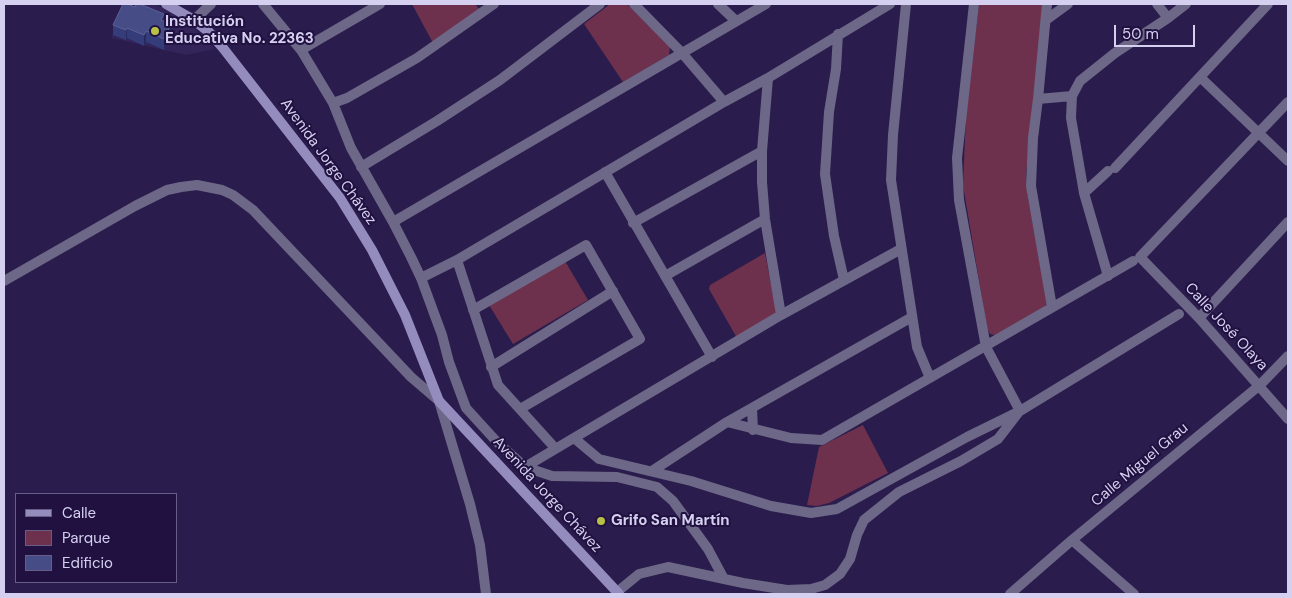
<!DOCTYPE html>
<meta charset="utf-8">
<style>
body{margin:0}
#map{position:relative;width:1292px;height:598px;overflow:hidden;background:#2a1c4c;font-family:"DM Sans",sans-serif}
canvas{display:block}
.frame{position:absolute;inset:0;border:5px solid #d5d0ef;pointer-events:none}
.legend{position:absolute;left:15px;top:493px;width:162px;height:90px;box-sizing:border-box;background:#201141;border:1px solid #685d87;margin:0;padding:6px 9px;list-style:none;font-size:15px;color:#d5d0ef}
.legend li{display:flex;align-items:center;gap:10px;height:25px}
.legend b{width:25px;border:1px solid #685d87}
.scale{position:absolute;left:1114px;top:25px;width:81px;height:22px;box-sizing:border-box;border:2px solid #d5d0ef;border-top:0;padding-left:6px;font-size:15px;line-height:18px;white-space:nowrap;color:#d5d0ef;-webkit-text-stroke:4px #201141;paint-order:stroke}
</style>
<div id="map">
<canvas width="1292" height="598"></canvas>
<div class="frame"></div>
<ul class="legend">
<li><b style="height:6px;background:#958cbe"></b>Calle</li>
<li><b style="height:14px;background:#6e314d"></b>Parque</li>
<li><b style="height:14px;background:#454c86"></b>Edificio</li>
</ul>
<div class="scale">50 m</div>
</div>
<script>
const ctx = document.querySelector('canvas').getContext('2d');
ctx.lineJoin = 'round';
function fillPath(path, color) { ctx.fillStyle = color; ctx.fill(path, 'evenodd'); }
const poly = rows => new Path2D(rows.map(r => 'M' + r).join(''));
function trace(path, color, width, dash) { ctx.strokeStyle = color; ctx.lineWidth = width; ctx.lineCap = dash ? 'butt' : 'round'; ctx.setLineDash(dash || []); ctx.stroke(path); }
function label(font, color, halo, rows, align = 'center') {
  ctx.font = font + ' "DM Sans",sans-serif'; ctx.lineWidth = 4; ctx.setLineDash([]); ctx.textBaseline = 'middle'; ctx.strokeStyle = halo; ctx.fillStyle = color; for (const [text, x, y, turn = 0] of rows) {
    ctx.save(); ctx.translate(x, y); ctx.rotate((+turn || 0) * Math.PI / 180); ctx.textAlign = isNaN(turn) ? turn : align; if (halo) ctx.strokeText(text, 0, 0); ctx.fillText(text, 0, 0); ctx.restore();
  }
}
const built = poly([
 [125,4,155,4,190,21,189,23,215,49,186,55,111,38]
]);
const green = poly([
 [412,4,475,4,479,9,433,43],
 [610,4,627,4,670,47,669,55,623,82,584,24],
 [979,4,1043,4,1026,174,1028,197,1047,304,1044,308,995,335,990,334,987,328,963,185,966,115],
 [765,253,776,311,773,318,737,338,709,289,710,285],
 [565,261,588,300,513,344,489,305],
 [863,425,888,473,829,503,817,506,807,505,819,447]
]);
const street = poly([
 [263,4,301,50,333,103,351,148,393,222,411,257,421,278,442,335,449,362,466,408,497,442,525,467,552,476,617,477,657,487,673,501,708,549,724,579],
 [634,4,682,53,724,102],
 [718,4,736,21],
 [906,4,893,135,891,180,917,347,930,378],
 [974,4,957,158,959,200,986,347,1020,411],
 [1047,4,1038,99,1033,138,1031,186,1052,307],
 [1157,4,1168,18],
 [194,20,211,4],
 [1046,20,1068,4],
 [838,34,836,69,829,112,825,174,834,236,844,280],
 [301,50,380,4],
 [1200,77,1288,161],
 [768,78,762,151,762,182,765,219,781,315],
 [1038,99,1072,96],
 [1288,102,1140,257,1199,318,1288,419],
 [333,103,347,98,417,58,494,4],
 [361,167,437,121,500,80,600,4],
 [1115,168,1268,4],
 [605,172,712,357],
 [1084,193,1108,171],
 [393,222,766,4],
 [633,223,762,151],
 [457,260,498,385,555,448],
 [665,276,765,219],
 [1108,276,1084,193,1071,118,1072,96,1080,81,1115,53,1168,18,1186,4],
 [421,278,457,260,724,102,768,78,890,4],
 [4,281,135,206,167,190,181,187,197,185,222,190,233,195,253,210,411,377,439,401,470,504,480,545,486,594],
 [473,310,586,245,640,339,520,409],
 [1199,318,1288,222],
 [491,367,613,291],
 [752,408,753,430],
 [727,422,791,438,822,440,1133,261],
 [574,438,599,459,691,481,771,506,811,513,837,509,967,437,1020,411,1179,314],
 [525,467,781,315,901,249],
 [652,471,727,422,912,317],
 [1072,540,1134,594],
 [617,592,639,574,668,567,743,583,787,590,811,589,825,585,840,574,850,559,857,535,864,520,899,492,961,461,998,439,1018,413],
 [1010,594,1072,540,1260,385,1288,356]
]);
const secondary = poly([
 [166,4,194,20,209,32,223,48,340,198,372,250,405,315,439,401,619,594]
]);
const wall = poly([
 [113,25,171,35,164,50,146,42,144,46,127,38,126,40,113,35]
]);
const shadedWall = poly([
 [171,24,171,35,164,50,164,39],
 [127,28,127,38,126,40,126,30],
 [146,31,146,42,144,46,144,35]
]);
const building = poly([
 [123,4,127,4,135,7,136,4,140,4,164,14,161,20,171,24,164,39,146,31,144,35,127,28,126,30,113,25,123,4]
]);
const markers = [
 [155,31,5,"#b8c147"],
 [601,521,5,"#b8c147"]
];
const poiNames = [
 ["Institución",165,22],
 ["Educativa No. 22363",165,39],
 ["Grifo San Martín",611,521]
];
const streetNames = [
 ["Avenida Jorge Chávez",328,162,54],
 ["Calle José Olaya",1226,327,47],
 ["Calle Miguel Grau",1140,465,-40],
 ["Avenida Jorge Chávez",547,495,47]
];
fillPath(built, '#33245a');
fillPath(green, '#6e314d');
trace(street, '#6d6887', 10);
trace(secondary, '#958cbe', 10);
fillPath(wall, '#343c7a');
fillPath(shadedWall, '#292962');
fillPath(building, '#454c86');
trace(building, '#5c6197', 1);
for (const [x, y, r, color] of markers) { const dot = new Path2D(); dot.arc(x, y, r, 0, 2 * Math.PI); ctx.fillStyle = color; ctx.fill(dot); trace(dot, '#201141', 2); }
label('bold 15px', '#d5d0ef', '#201141', poiNames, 'left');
label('15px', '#d5d0ef', '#201141', streetNames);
</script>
